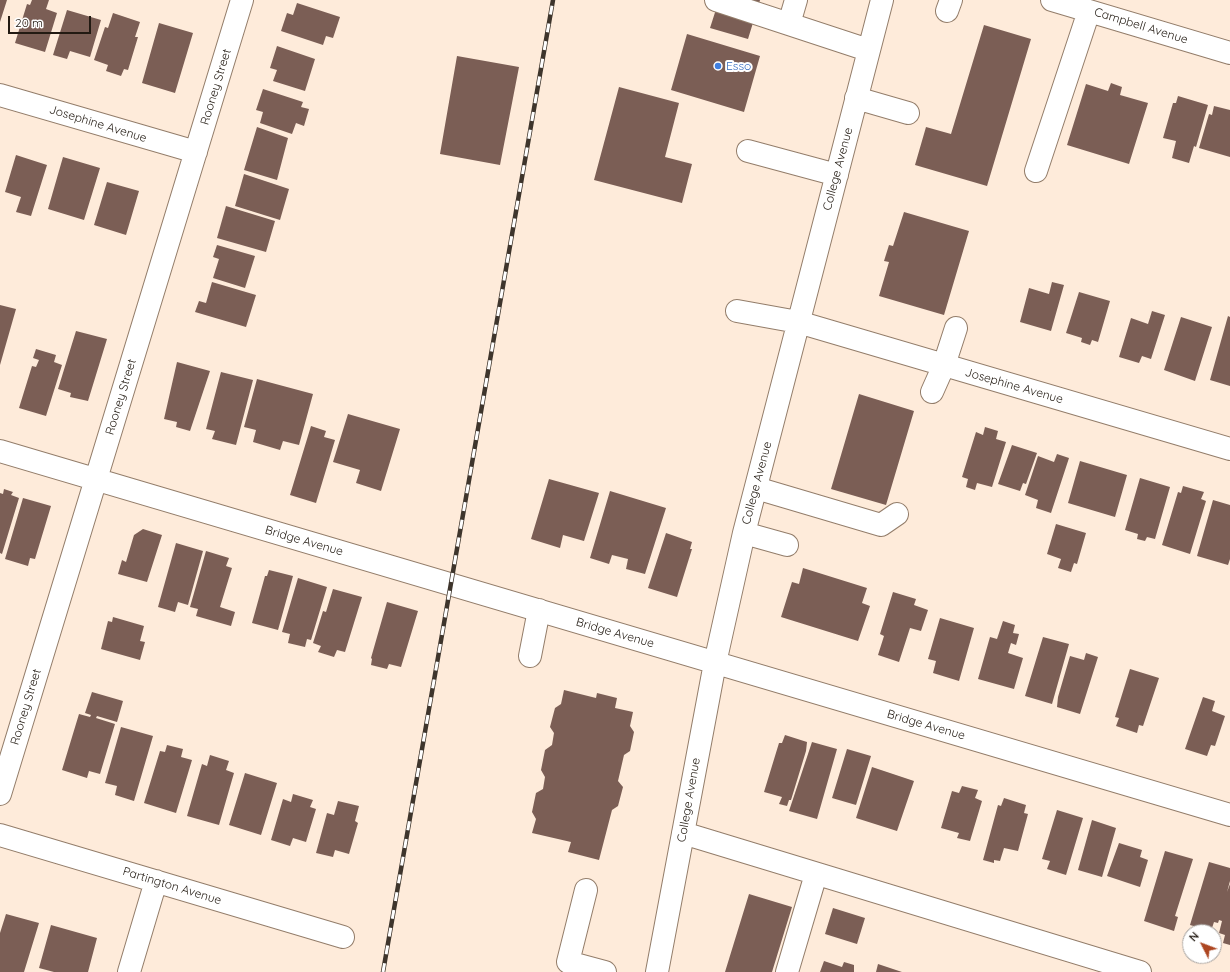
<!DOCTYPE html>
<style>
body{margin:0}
#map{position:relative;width:1230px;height:972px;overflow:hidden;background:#feebda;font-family:Quicksand,sans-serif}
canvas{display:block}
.north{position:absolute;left:1182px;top:924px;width:40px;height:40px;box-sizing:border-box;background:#fff;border:1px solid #a7a3a0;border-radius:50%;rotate:312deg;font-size:11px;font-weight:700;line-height:16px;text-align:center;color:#221a12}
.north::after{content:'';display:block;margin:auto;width:14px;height:18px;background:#ad4621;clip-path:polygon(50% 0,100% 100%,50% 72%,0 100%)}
.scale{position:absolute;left:8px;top:16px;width:83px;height:18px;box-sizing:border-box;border:2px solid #221a12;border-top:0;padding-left:5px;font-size:12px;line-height:14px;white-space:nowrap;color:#221a12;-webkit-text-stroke:3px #fff;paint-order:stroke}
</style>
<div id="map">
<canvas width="1230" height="972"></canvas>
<div class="north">N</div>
<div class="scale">20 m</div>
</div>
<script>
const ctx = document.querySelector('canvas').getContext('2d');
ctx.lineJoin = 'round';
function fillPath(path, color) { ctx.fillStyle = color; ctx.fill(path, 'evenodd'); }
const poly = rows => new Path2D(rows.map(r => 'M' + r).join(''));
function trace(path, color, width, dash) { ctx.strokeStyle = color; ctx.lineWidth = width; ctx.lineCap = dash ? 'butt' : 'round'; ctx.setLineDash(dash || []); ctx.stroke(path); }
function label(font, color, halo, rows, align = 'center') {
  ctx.font = font + ' Quicksand,sans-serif'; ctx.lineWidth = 4; ctx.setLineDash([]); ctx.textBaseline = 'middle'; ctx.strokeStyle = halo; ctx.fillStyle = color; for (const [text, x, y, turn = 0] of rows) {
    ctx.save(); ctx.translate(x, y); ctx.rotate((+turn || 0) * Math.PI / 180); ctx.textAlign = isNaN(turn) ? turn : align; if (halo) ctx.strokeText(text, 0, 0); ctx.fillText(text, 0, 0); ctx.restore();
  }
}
const building = poly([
 [0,0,7,0,0,22],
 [32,0,49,0,46,9,57,13,45,52,15,43,27,4,30,5],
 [719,0,760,0,748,39,710,28],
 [297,3,340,17,333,38,326,36,323,45,281,31,287,13,293,15],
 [67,10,101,20,90,57,70,51,67,59,53,55],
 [113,13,140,22,135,37,138,37,128,70,124,69,121,76,106,71,108,65,94,60,105,27,108,28],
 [159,23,193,33,175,93,142,83],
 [984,25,1031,39,987,186,915,165,926,127,951,134],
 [687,34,760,56,744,112,671,90],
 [277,46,315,59,305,91,273,81,277,70,270,68],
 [457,56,519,67,500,165,440,154],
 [1111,83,1122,87,1120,95,1148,103,1129,164,1067,145,1086,84,1108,91],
 [619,87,679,103,665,157,692,164,682,203,594,180],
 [263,89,303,102,301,107,309,109,304,126,296,123,292,134,260,123,263,112,256,110],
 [1178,96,1208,105,1196,147,1194,146,1189,163,1172,158,1176,141,1163,138,1173,103,1176,103],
 [1214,106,1230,110,1230,157,1199,148,1209,114,1212,115],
 [257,127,288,138,277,180,244,170],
 [16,155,47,165,31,216,16,212,21,197,5,192],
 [63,157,100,168,84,220,48,209],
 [244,174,289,189,280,220,235,206],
 [107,182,139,191,126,235,94,225],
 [226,206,275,221,266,252,217,238],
 [904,212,969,231,944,315,879,296,889,262,884,261,889,245,893,246],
 [217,245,255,256,245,288,213,278,219,259,213,257],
 [212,282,256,295,246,327,195,312,199,301,206,303],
 [1052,282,1064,285,1051,331,1020,322,1029,288,1049,294],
 [1079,292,1110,301,1098,342,1092,340,1090,345,1081,342,1082,338,1066,333],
 [0,305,16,309,0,365],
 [1152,311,1165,315,1151,359,1142,356,1139,363,1119,357,1131,318,1148,324],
 [1228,316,1230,317,1230,386,1210,380],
 [1181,317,1212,327,1195,381,1164,370],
 [76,331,107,339,88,401,70,397,71,393,58,389],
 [36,349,56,355,54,362,62,365,46,416,19,408,32,366,36,367,39,360,33,358],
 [177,362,210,371,190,431,176,427,177,422,164,419],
 [221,372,253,380,236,445,212,439,215,431,206,429],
 [257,379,313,394,299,445,283,441,280,450,253,442,256,430,244,427],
 [859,394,914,411,886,505,831,489],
 [348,414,400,429,381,491,356,483,360,470,333,462],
 [311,426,326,431,324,437,335,440,316,503,290,495],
 [985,427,998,431,996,439,1006,442,992,487,977,483,975,490,966,487,968,479,962,477,976,432,983,435],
 [1012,445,1037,453,1026,484,1023,483,1020,491,998,484],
 [1057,454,1069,458,1051,513,1036,508,1038,500,1025,495,1038,456,1054,462],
 [1080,461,1127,475,1115,517,1068,503],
 [1140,478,1170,487,1155,539,1147,537,1145,541,1137,539,1138,534,1125,530],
 [549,479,599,493,584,541,563,535,560,548,531,539],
 [1183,486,1204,492,1201,499,1206,501,1190,554,1162,545,1178,492,1181,493],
 [4,489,13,492,11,495,19,498,2,554,0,553,0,493,3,494],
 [610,491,666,508,645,574,626,569,628,559,612,555,609,564,590,558],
 [23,498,51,506,35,559,30,558,28,566,5,559],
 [1213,500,1230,505,1230,559,1228,565,1197,556],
 [1056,524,1086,533,1077,564,1074,563,1071,572,1058,568,1061,559,1047,554],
 [143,529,162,535,147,582,118,574,122,560,126,562,134,535],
 [666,533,692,542,690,549,692,549,677,597,648,588],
 [176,543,203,551,188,605,178,602,175,612,158,607],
 [206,551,229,558,226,566,232,568,220,607,235,612,231,626,196,616,198,609,190,607],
 [803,568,867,588,862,603,870,606,858,641,781,617,792,582,799,584],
 [269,570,293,576,278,630,252,623,265,576,267,576],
 [298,578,327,587,311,640,307,639,305,647,288,643,290,634,282,632],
 [333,589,362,597,345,652,337,650,334,657,318,652,321,646,313,643,323,611,326,612],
 [893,592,916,599,914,605,928,610,921,631,910,628,899,662,878,655,884,636,880,634],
 [387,602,418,611,401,667,389,664,387,669,371,665,372,659,371,658],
 [113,617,144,626,140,641,145,642,140,660,101,649,108,621,112,622],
 [940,618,974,628,959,681,933,673,936,661,928,659],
 [1003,621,1015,625,1013,633,1019,634,1016,645,1011,643,1008,653,1023,658,1014,689,978,679,990,637,997,639],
 [1043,637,1069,644,1052,704,1025,696],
 [1086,653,1098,657,1080,714,1057,707,1058,697,1070,656,1084,660],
 [1130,669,1159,678,1143,726,1139,725,1137,733,1116,726,1119,718,1115,717],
 [564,690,596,698,597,693,617,698,615,708,633,712,630,726,634,732,630,751,624,755,618,781,623,787,618,806,612,810,599,860,568,852,571,842,532,833,536,819,532,812,536,793,543,789,545,777,541,770,545,750,552,745,554,733,550,727,555,708,561,704],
 [92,692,123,701,117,722,97,716,96,718,115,724,100,774,89,771,87,778,62,770,79,714,90,717,91,715,85,713],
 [1203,697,1215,701,1212,711,1225,716,1215,746,1211,745,1207,756,1185,749],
 [121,727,153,736,134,801,115,795,117,786,105,783],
 [785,735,807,742,806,751,791,800,789,800,787,806,779,804,782,797,764,792,779,743,782,743],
 [812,742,837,749,817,819,789,811],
 [167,745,183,749,181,757,192,760,176,813,144,803,160,751,165,752],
 [847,749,871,756,856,805,832,798],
 [210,755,229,761,226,770,234,773,219,825,187,816,202,764,207,766],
 [872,767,914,781,897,831,856,818],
 [245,773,277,783,261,835,229,825],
 [962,786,978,790,975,798,982,801,970,841,957,838,959,833,941,828,952,791,959,793],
 [293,794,313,800,310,807,316,809,306,842,293,838,290,846,271,840,283,799,291,802],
 [1004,798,1026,805,1024,813,1028,814,1018,851,1004,848,1000,861,994,860,994,863,983,860,998,805,1001,806],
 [338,801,359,806,355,821,358,823,349,854,335,850,333,857,316,853,327,813,334,815],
 [1057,810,1083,818,1066,875,1047,869,1050,861,1042,859],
 [1092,820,1116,828,1102,877,1078,870],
 [1119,843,1142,850,1140,857,1148,860,1140,887,1107,876],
 [1165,851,1193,859,1175,916,1178,917,1174,931,1144,921],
 [1209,862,1230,868,1230,881,1227,892,1230,884,1230,945,1223,943,1225,935,1219,933,1222,921,1219,920,1218,923,1214,922,1211,931,1190,925],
 [749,894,792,907,772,972,725,972],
 [833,908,865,918,857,944,825,934],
 [6,914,39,923,24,972,0,972,0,933],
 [51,925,97,938,88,972,54,972,39,968],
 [824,961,842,967,844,962,854,965,854,972,820,972],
 [878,964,902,972,876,972]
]);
const minor = poly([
 [716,0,868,50],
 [1052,0,1230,53],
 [947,11,951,0],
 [789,24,796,0],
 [0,95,196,152],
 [856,98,908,113],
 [748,151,837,175],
 [1036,171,1089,11],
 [737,311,798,322,1230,449],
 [932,392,944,365,956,328],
 [0,451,1230,815],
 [756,488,881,525,897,514],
 [744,533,787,545],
 [530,656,539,610],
 [0,794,242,0],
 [683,833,1140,972],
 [0,835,343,937],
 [586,890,568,962,605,972],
 [129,972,156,881],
 [657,972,715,663,744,533,882,0],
 [787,972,816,874]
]);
const rail = poly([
 [383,972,553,0]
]);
const markers = [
 [718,66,4,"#3f7fe0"]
];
const streetNames = [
 ["Campbell Avenue",1141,26,17],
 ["Rooney Street",216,87,-73],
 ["Josephine Avenue",98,124,17],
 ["College Avenue",838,169,-75],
 ["Josephine Avenue",1014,386,16],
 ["Rooney Street",121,397,-73],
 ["College Avenue",757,483,-75],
 ["Bridge Avenue",304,541,16],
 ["Bridge Avenue",615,633,16],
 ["Rooney Street",26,707,-73],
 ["Bridge Avenue",926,725,16],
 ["College Avenue",689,800,-80],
 ["Partington Avenue",172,886,17]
];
const shopNames = [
 ["Esso",726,66]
];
fillPath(building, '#7b5e55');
trace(minor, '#937d6a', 24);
trace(minor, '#fff', 22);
trace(rail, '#3e352c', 4.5);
trace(rail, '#fff', 3, [9]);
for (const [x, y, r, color] of markers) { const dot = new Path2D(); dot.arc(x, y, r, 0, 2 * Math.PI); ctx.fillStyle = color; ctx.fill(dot); trace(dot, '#fff', 1.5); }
label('12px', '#221a12', '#fff', streetNames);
label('12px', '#366cbe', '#fff', shopNames, 'left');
</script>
